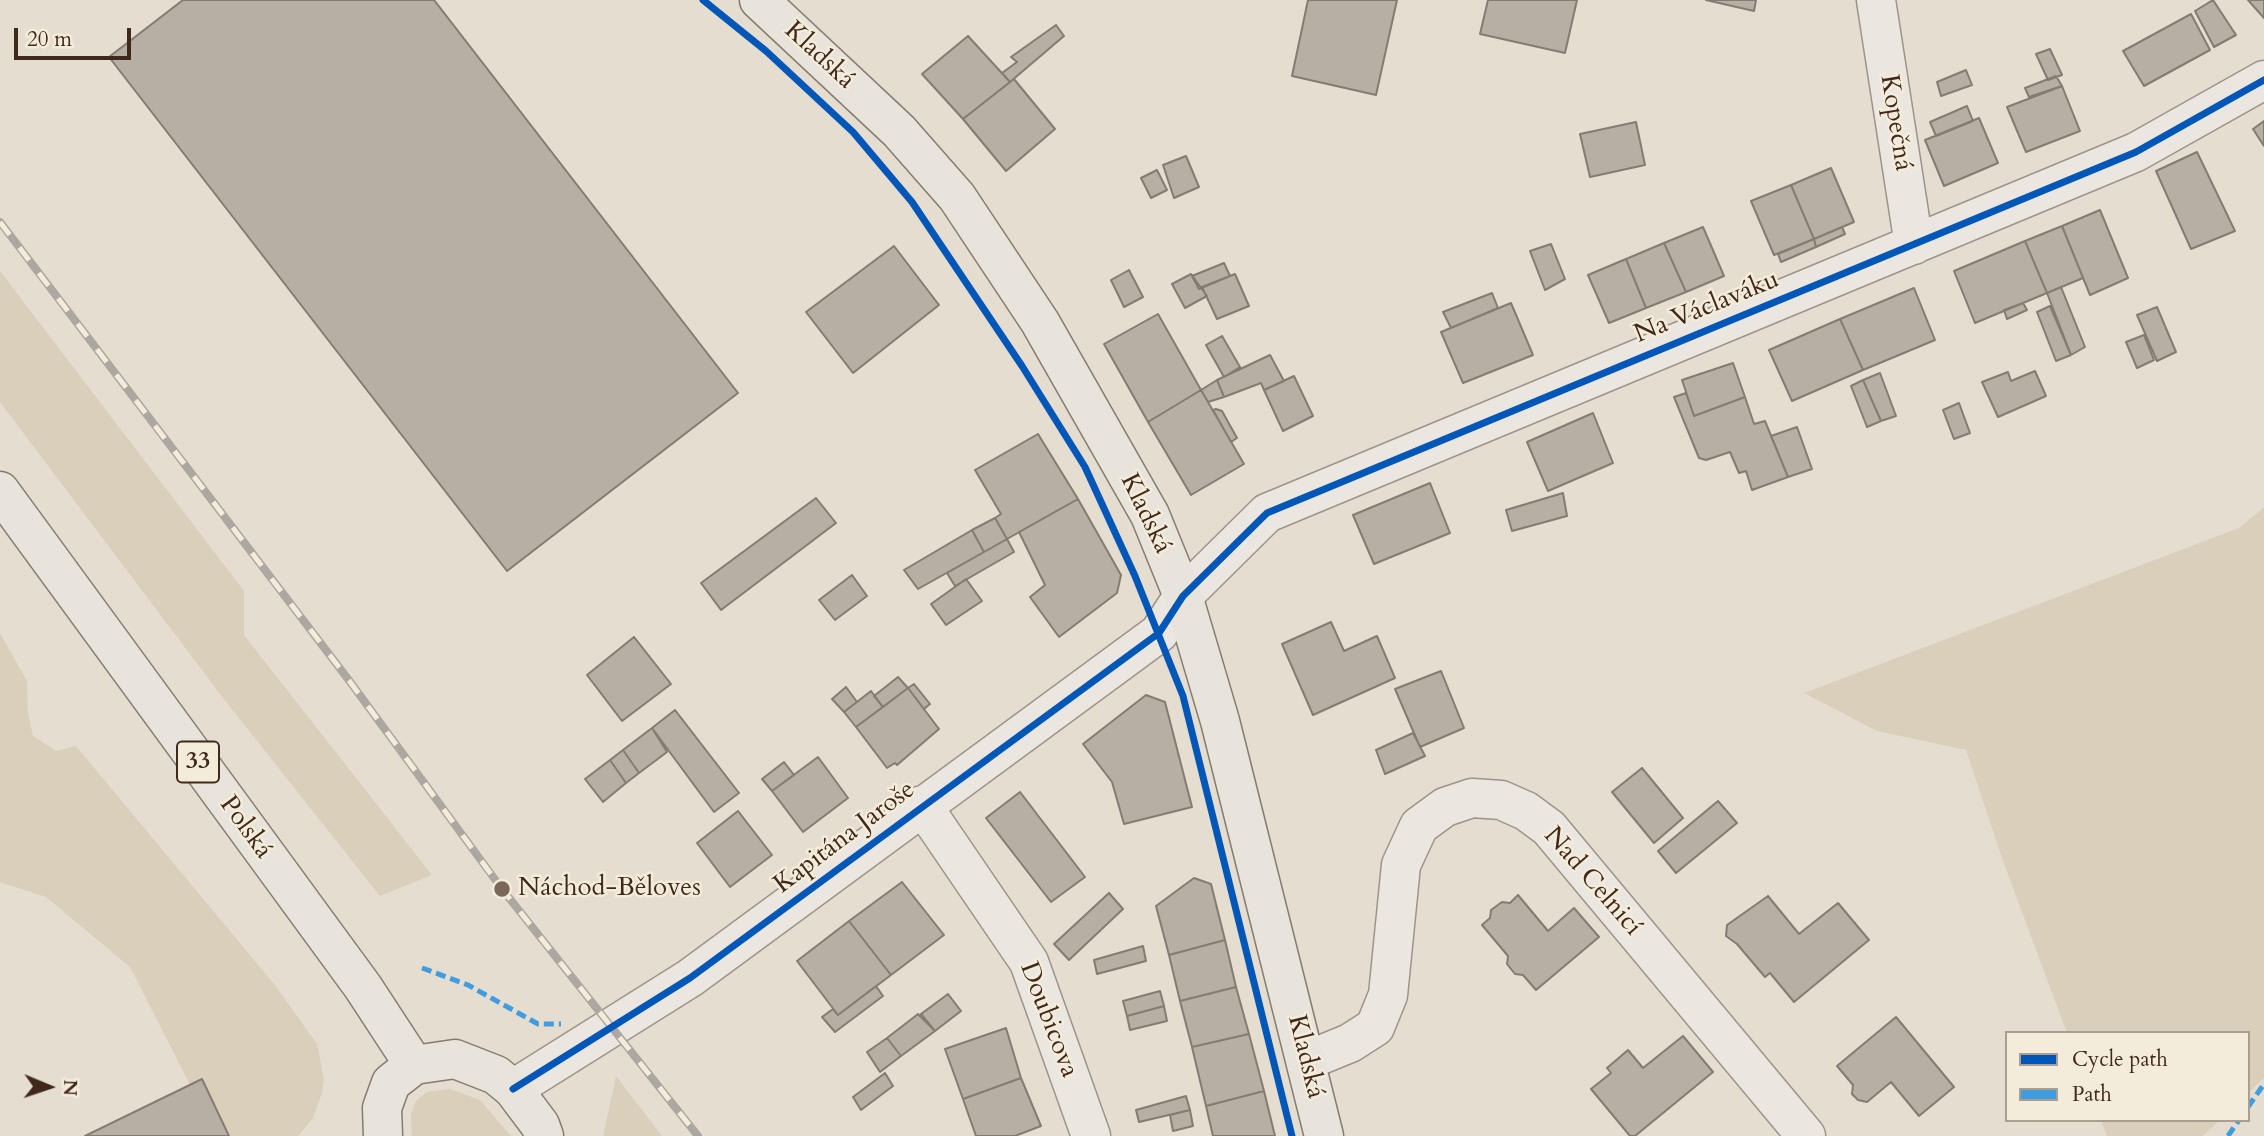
<!DOCTYPE html>
<meta charset="utf-8">
<style>
body{margin:0}
#map{position:relative;width:2264px;height:1136px;overflow:hidden;background:#e5ded0;font-family:Cardo,serif}
canvas{display:block}
.legend{position:absolute;left:2005px;top:1031px;width:245px;height:91px;box-sizing:border-box;background:#f4ecdb;border:2px solid #ac9e8e;margin:0;padding:9px 12px;list-style:none;font-size:21px;color:#40281b}
.legend li{display:flex;align-items:center;gap:14px;height:35px}
.legend b{width:35px;border:2px solid #ac9e8e}
.north{position:absolute;left:14px;top:1052px;width:70px;height:70px;-webkit-text-stroke:5px #f4ecdb;paint-order:stroke;rotate:92deg;font-size:19px;font-weight:700;line-height:28px;text-align:center;color:#40281b}
.north::after{content:'';display:block;margin:auto;width:24px;height:32px;background:#40281b;clip-path:polygon(50% 0,100% 100%,50% 72%,0 100%)}
.scale{position:absolute;left:14px;top:28px;width:117px;height:32px;box-sizing:border-box;border:4px solid #40281b;border-top:0;padding-left:9px;font-size:21px;line-height:24px;white-space:nowrap;color:#40281b;-webkit-text-stroke:5px #f4ecdb;paint-order:stroke}
</style>
<div id="map">
<canvas width="2264" height="1136"></canvas>
<ul class="legend">
<li><b style="height:9px;background:#0057b8"></b>Cycle path</li>
<li><b style="height:9px;background:#3f9cdf"></b>Path</li>
</ul>
<div class="north">N</div>
<div class="scale">20 m</div>
</div>
<script>
const ctx = document.querySelector('canvas').getContext('2d');
ctx.lineJoin = 'round';
function fillPath(path, color) { ctx.fillStyle = color; ctx.fill(path, 'evenodd'); }
const poly = rows => new Path2D(rows.map(r => 'M' + r).join(''));
function trace(path, color, width, dash) { ctx.strokeStyle = color; ctx.lineWidth = width; ctx.lineCap = dash ? 'butt' : 'round'; ctx.setLineDash(dash || []); ctx.stroke(path); }
function label(font, color, halo, rows, align = 'center') {
  ctx.font = font + ' Cardo,serif'; ctx.lineWidth = 5; ctx.setLineDash([]); ctx.textBaseline = 'middle'; ctx.strokeStyle = halo; ctx.fillStyle = color; for (const [text, x, y, turn = 0] of rows) {
    ctx.save(); ctx.translate(x, y); ctx.rotate((+turn || 0) * Math.PI / 180); ctx.textAlign = isNaN(turn) ? turn : align; if (halo) ctx.strokeText(text, 0, 0); ctx.fillText(text, 0, 0); ctx.restore();
  }
}
const green = poly([
 [0,271,244,591,244,635,432,875,380,896,223,698,0,402],
 [2264,507,2264,1078,2248,1093,2248,1033,2067,1033,2003,861,1966,750,1877,731,1804,693,2239,528],
 [0,633,27,681,28,713,33,736,56,751,76,746,274,984,317,1044,324,1079,322,1093,313,1118,298,1136,216,1136,130,967,46,897,0,882],
 [616,1076,662,1136,603,1136],
 [450,1089,480,1100,511,1136,412,1136,411,1113,416,1101,427,1092],
 [2101,1120,2220,1120,2203,1136,2107,1136]
]);
const building = poly([
 [183,0,434,0,738,393,507,571,109,57,183,0],
 [1308,0,1397,0,1376,95,1292,76,1308,0],
 [1488,0,1577,0,1565,53,1480,34,1488,0],
 [1706,0,1756,0,1754,11,1706,0],
 [2213,0,2236,35,2214,47,2195,11,2213,0],
 [2248,0,2264,0,2264,18,2248,0],
 [2191,14,2210,50,2144,86,2123,51,2191,14],
 [1056,25,1064,36,1010,82,1002,73,1017,62,1011,57,1056,25],
 [968,36,1010,82,963,119,922,74,968,36],
 [2050,49,2062,75,2048,80,2036,54,2050,49],
 [1966,70,1972,85,1941,96,1937,82,1966,70],
 [2056,76,2062,86,2029,97,2025,88,2056,76],
 [1014,79,1055,129,1006,171,963,119,1014,79],
 [2062,86,2080,131,2026,152,2007,107,2062,86],
 [1967,106,1973,121,1936,136,1930,122,1967,106],
 [1979,118,1998,163,1944,186,1925,140,1979,118],
 [2264,121,2264,146,2253,129,2264,121],
 [1636,122,1645,165,1590,177,1580,134,1636,122],
 [2197,152,2235,231,2191,249,2156,171,2197,152],
 [1186,156,1199,187,1174,198,1163,165,1186,156],
 [1831,168,1854,222,1814,239,1791,185,1831,168],
 [1157,170,1167,190,1151,198,1141,178,1157,170],
 [1791,185,1814,239,1774,255,1751,201,1791,185],
 [2100,210,2128,278,2090,295,2062,226,2100,210],
 [2062,226,2083,278,2047,293,2025,241,2062,226],
 [1703,227,1724,276,1686,292,1664,243,1703,227],
 [1842,227,1845,234,1816,247,1814,239,1842,227],
 [1814,239,1816,247,1781,262,1778,254,1814,239],
 [2025,241,2047,293,1975,323,1954,271,2025,241],
 [1664,243,1686,292,1646,308,1626,259,1664,243],
 [1551,244,1565,279,1545,290,1530,251,1551,244],
 [894,246,939,305,853,373,806,312,894,246],
 [1626,259,1646,308,1609,323,1588,275,1626,259],
 [1224,263,1230,276,1199,289,1192,276,1224,263],
 [1129,270,1143,297,1124,307,1111,280,1129,270],
 [1191,274,1207,296,1185,308,1172,284,1191,274],
 [1235,274,1249,306,1217,319,1202,287,1235,274],
 [2061,287,2085,347,2071,355,2047,293,2061,287],
 [1914,288,1935,340,1863,370,1840,319,1914,288],
 [1492,293,1498,308,1451,328,1443,312,1492,293],
 [1511,303,1533,355,1463,383,1441,332,1511,303],
 [2023,303,2027,310,2007,319,2004,310,2023,303],
 [2050,306,2071,355,2056,361,2037,312,2050,306],
 [2157,307,2176,352,2157,361,2137,315,2157,307],
 [1158,314,1201,390,1148,422,1104,344,1158,314],
 [1840,319,1863,370,1792,401,1769,350,1840,319],
 [2144,335,2154,360,2137,368,2126,342,2144,335],
 [1222,336,1240,367,1224,377,1206,345,1222,336],
 [1270,355,1284,381,1264,390,1261,383,1224,397,1217,380,1270,355],
 [1733,363,1745,397,1694,416,1682,380,1733,363],
 [2035,371,2046,396,1998,417,1982,382,2008,372,2011,381,2035,371],
 [1880,373,1896,416,1881,421,1863,380,1880,373],
 [1294,376,1313,416,1283,431,1264,390,1294,376],
 [1217,380,1224,397,1208,402,1201,390,1217,380],
 [1863,380,1881,421,1867,427,1851,386,1863,380],
 [1201,390,1244,464,1191,495,1148,422,1201,390],
 [1686,393,1694,416,1745,397,1754,424,1765,421,1788,477,1752,490,1746,471,1739,473,1730,452,1706,460,1699,458,1674,397,1686,393],
 [1959,403,1970,433,1954,439,1943,410,1959,403],
 [1216,409,1222,411,1237,438,1231,442,1213,410,1216,409],
 [1593,413,1613,463,1548,491,1527,442,1593,413],
 [1797,427,1812,469,1788,477,1771,436,1797,427],
 [1038,434,1078,499,1007,539,995,518,1001,514,975,470,1038,434],
 [1430,483,1450,533,1374,564,1353,515,1430,483],
 [1563,493,1567,516,1512,531,1506,510,1563,493],
 [816,498,836,523,721,610,701,583,816,498],
 [1078,499,1121,575,1117,593,1059,637,1030,597,1045,585,1019,532,1078,499],
 [995,518,1007,539,984,552,972,530,995,518],
 [972,530,984,552,918,589,904,570,972,530],
 [1007,539,1014,552,955,586,947,573,1007,539],
 [852,575,867,596,835,620,819,600,852,575],
 [966,579,982,601,946,625,931,604,966,579],
 [1331,622,1344,651,1377,636,1395,678,1313,715,1282,644,1331,622],
 [634,637,671,684,622,721,587,675,634,637],
 [1441,671,1464,728,1420,747,1395,689,1441,671],
 [898,677,908,688,883,707,874,696,898,677],
 [914,684,930,704,924,709,908,688,914,684],
 [846,687,857,702,844,712,832,699,846,687],
 [908,688,939,729,897,765,895,763,887,768,856,727,908,688],
 [871,691,883,707,856,727,844,712,871,691],
 [1146,695,1165,702,1192,807,1124,824,1112,782,1083,744,1146,695],
 [675,710,739,793,714,812,652,728,675,710],
 [652,728,667,752,639,773,623,750,652,728],
 [1413,733,1425,756,1385,774,1376,750,1413,733],
 [623,750,639,773,626,783,610,760,623,750],
 [818,757,848,798,803,832,772,791,818,757],
 [610,760,626,783,603,802,585,779,610,760],
 [784,762,794,775,772,791,762,779,784,762],
 [1642,768,1683,818,1654,843,1612,792,1642,768],
 [1020,792,1085,877,1051,902,986,818,1020,792],
 [1718,801,1737,823,1676,873,1658,851,1718,801],
 [738,811,772,855,730,887,697,843,738,811],
 [1194,878,1211,884,1225,940,1169,955,1156,906,1194,878],
 [902,882,944,935,891,975,849,921,902,882],
 [1109,893,1123,909,1069,960,1054,944,1109,893],
 [1518,895,1548,931,1574,908,1599,937,1536,990,1523,975,1515,974,1507,964,1508,956,1482,925,1490,918,1491,910,1502,902,1510,903,1518,895],
 [1768,896,1799,934,1838,903,1869,940,1794,1002,1770,973,1765,977,1737,944,1726,936,1727,925,1768,896],
 [849,921,891,975,838,1015,797,961,849,921],
 [1225,940,1236,987,1180,1001,1169,955,1225,940],
 [1143,946,1146,961,1097,974,1094,960,1143,946],
 [876,986,883,996,835,1032,822,1017,833,1009,838,1015,876,986],
 [1236,987,1249,1034,1192,1047,1180,1001,1236,987],
 [1160,991,1164,1006,1127,1016,1123,1001,1160,991],
 [948,994,961,1011,935,1031,921,1014,948,994],
 [1164,1006,1167,1021,1130,1030,1127,1016,1164,1006],
 [918,1014,935,1031,901,1056,887,1038,918,1014],
 [1896,1017,1954,1087,1919,1116,1891,1082,1867,1102,1858,1100,1852,1094,1853,1085,1837,1066,1896,1017],
 [1006,1028,1021,1078,963,1099,945,1049,1006,1028],
 [1249,1034,1264,1091,1206,1106,1192,1047,1249,1034],
 [1683,1036,1713,1072,1635,1136,1630,1136,1591,1089,1611,1073,1607,1068,1628,1050,1643,1068,1683,1036],
 [887,1038,901,1056,880,1072,867,1052,887,1038],
 [885,1073,893,1086,861,1110,853,1097,885,1073],
 [1021,1078,1041,1126,1015,1136,976,1136,963,1099,1021,1078],
 [202,1079,229,1136,85,1136,202,1079],
 [1264,1091,1275,1136,1213,1136,1206,1106,1264,1091],
 [1186,1096,1190,1110,1139,1122,1136,1110,1186,1096],
 [1190,1110,1193,1126,1173,1131,1170,1115,1190,1110]
]);
const minor = poly([
 [1876,0,1914,245],
 [922,805,1029,962,1091,1136],
 [1306,1061,1350,1043,1375,1027,1388,995,1401,865,1419,826,1445,807,1472,798,1501,800,1526,811,1549,828,1806,1136],
 [513,1089,690,978,1159,633,1183,596,1267,513,2136,152,2264,80]
]);
const major = poly([
 [759,0,899,131,957,197,1040,322,1150,515,1183,596,1220,721,1324,1136],
 [0,491,363,987,414,1065],
 [383,1136,382,1108,391,1083,414,1065,455,1059,496,1075,513,1089,540,1125,544,1136]
]);
const rail = poly([
 [0,222,348,679,502,889,698,1136]
]);
const quiet = poly([
 [422,968,468,985,538,1024,561,1024],
 [2248,1107,2264,1084],
 [2228,1136,2239,1120]
]);
const cycleway = poly([
 [703,0,766,51,853,132,912,202,1022,366,1085,467,1135,576,1183,696,1292,1136],
 [513,1089,690,978,1159,633,1183,596,1267,513,2136,152,2264,80]
]);
const markers = [
 [502,889,9,"#7a685a"]
];
const shields = [
 [198,762,42]
];
const shieldNames = [
 ["33",198,762]
];
const streetNames = [
 ["Kladská",819,56,43],
 ["Kopečná",1895,123,81],
 ["Na Václaváku",1707,308,-22],
 ["Kladská",1145,514,64],
 ["Polská",245,828,54],
 ["Kapitána Jaroše",845,838,-37],
 ["Nad Celnicí",1592,882,49],
 ["Doubicova",1048,1020,69],
 ["Kladská",1305,1057,76]
];
const poiNames = [
 ["Náchod-Běloves",518,889]
];
fillPath(green, '#d9cfbb');
fillPath(building, '#b5afa4');
trace(building, '#847c73', 2);
trace(minor, '#9c948b', 41);
trace(major, '#847c73', 41);
trace(minor, '#ebe7e0', 38);
trace(major, '#e8e3db', 38);
trace(rail, '#aca7a0', 8);
trace(rail, '#f4ecdb', 5, [16]);
trace(quiet, '#3f9cdf', 5, [10, 5]);
trace(cycleway, '#0057b8', 7);
for (const [x, y, r, color] of markers) { const dot = new Path2D(); dot.arc(x, y, r, 0, 2 * Math.PI); ctx.fillStyle = color; ctx.fill(dot); trace(dot, '#f4ecdb', 2.5); }
for (const [x, y, w] of shields) { const box = new Path2D(); box.roundRect(x - w / 2, y - 20.5, w, 41, 5); ctx.fillStyle = '#f4ecdb'; ctx.fill(box); trace(box, '#40281b', 2); }
label('bold 24px', '#40281b', null, shieldNames);
label('26px', '#40281b', '#f4ecdb', streetNames);
label('26px', '#40281b', '#f4ecdb', poiNames, 'left');
</script>
